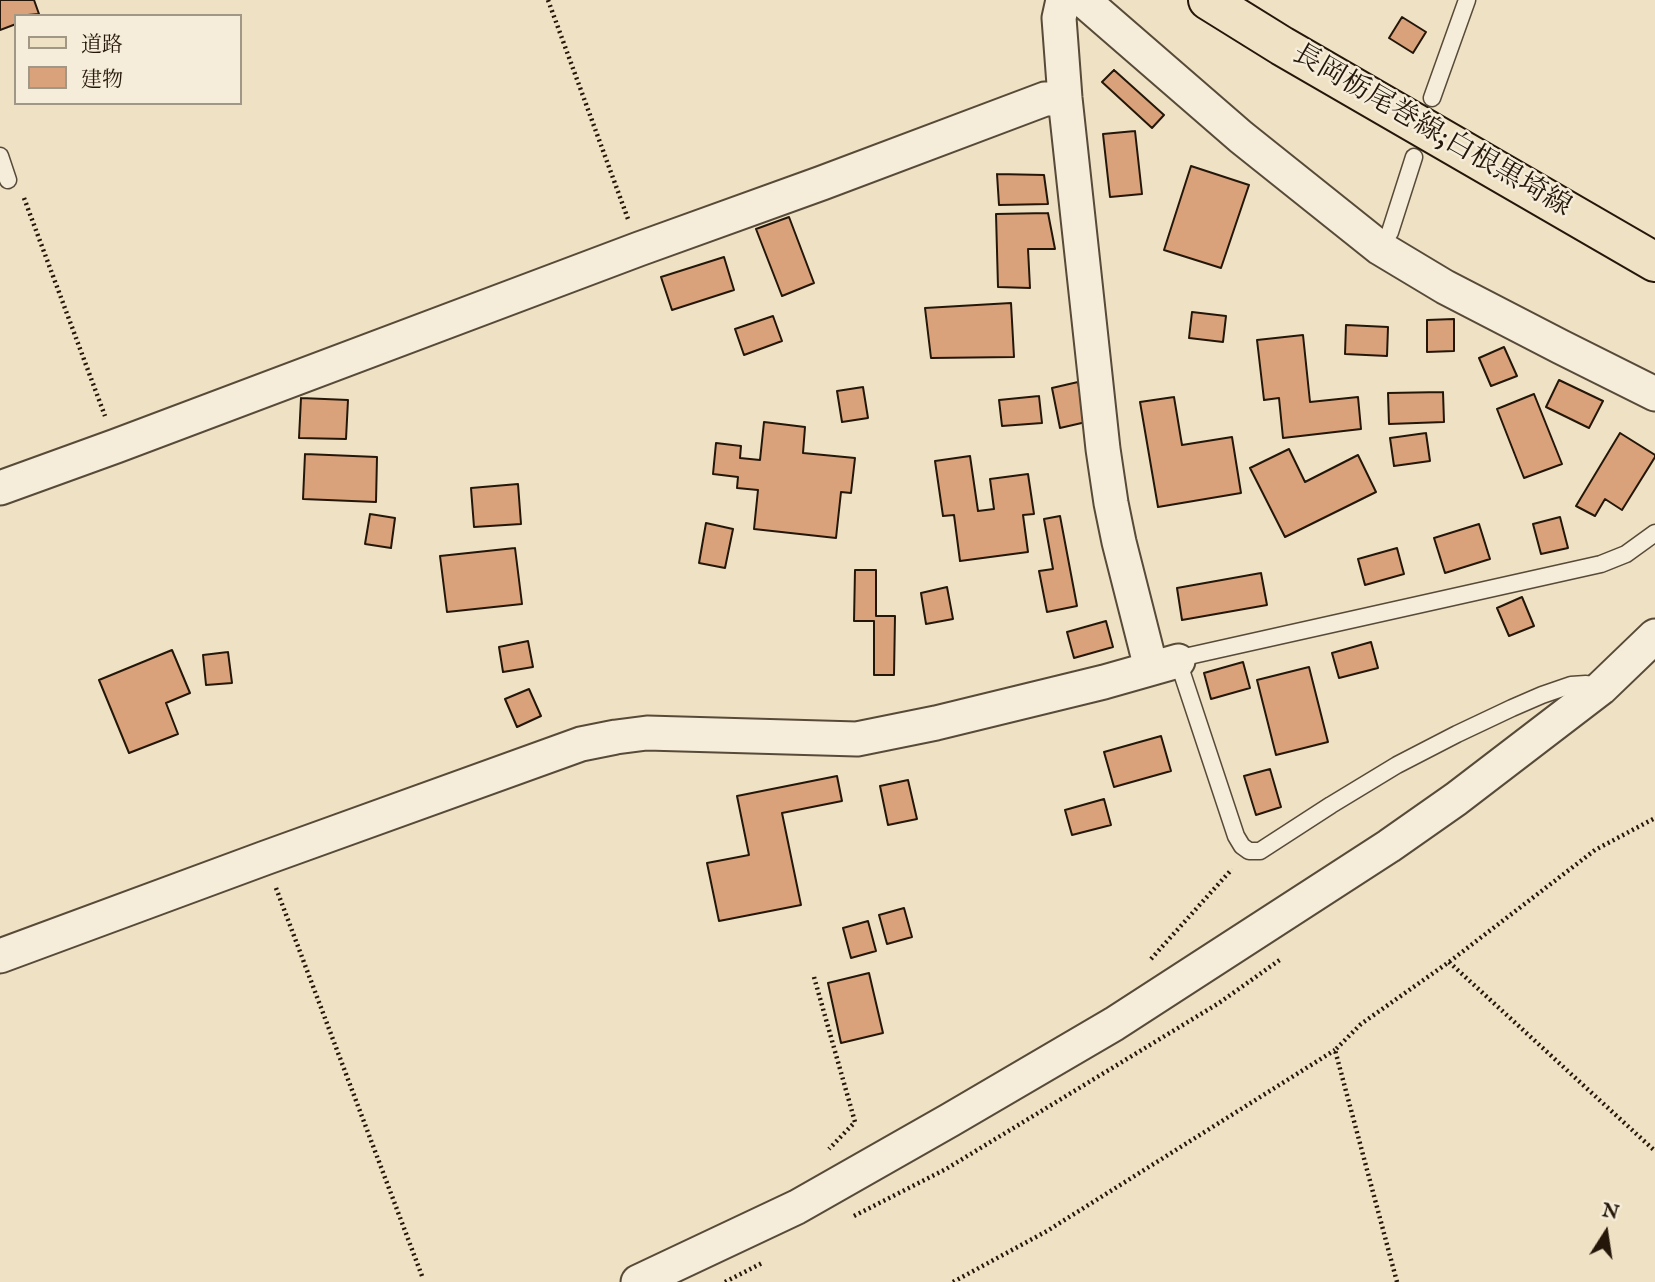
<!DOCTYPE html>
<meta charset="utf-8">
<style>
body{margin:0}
#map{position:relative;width:1655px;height:1282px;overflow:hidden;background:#efe1c4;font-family:"IM FELL English","Noto Serif JP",serif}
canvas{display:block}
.legend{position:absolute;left:14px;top:14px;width:228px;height:91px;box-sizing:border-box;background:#f5ecd9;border:2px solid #a19786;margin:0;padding:9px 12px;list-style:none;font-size:21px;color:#24170a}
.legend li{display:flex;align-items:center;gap:14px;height:35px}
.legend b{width:35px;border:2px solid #a19786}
.north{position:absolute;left:1571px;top:1198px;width:70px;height:70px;-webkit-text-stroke:5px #f5ecd9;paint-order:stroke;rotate:12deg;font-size:19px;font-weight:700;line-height:28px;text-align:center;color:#24170a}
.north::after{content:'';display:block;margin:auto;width:24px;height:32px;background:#24170a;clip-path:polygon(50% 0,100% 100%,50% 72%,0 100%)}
</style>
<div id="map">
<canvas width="1655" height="1282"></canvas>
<ul class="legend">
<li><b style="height:9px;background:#efe1c4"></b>道路</li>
<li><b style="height:19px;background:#d9a27b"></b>建物</li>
</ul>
<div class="north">N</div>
</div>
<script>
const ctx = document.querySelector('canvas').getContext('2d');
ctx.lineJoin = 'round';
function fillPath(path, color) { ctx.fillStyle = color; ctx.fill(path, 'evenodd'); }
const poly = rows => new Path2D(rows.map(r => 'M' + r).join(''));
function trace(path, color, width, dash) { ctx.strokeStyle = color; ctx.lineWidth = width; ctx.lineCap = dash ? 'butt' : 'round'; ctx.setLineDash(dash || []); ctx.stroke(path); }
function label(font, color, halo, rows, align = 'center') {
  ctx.font = font + ' "IM FELL English","Noto Serif JP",serif'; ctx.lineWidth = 5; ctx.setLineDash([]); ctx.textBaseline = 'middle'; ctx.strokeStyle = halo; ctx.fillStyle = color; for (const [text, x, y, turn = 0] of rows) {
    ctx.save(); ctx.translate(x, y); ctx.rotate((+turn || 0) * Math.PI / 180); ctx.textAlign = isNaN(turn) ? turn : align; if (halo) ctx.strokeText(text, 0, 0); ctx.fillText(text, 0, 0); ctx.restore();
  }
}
const building = poly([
 [0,0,34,0,39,14,16,16,16,24,0,30,0,0],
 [1402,17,1426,32,1413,53,1389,38,1402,17],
 [1114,70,1164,115,1152,128,1102,82,1114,70],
 [1135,131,1142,194,1110,197,1103,134,1135,131],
 [1191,166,1249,185,1221,268,1164,250,1191,166],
 [997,174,1044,175,1048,204,999,205,997,174],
 [1048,213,1055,249,1028,249,1030,288,998,287,996,214,1048,213],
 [789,217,814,283,782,296,756,229,789,217],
 [724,257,734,290,672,310,661,277,724,257],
 [1011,303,1014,357,931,358,925,308,1011,303],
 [1192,312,1226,316,1223,342,1189,338,1192,312],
 [773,316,782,341,744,355,735,329,773,316],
 [1454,319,1454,351,1427,352,1427,320,1454,319],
 [1346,325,1388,327,1387,356,1345,354,1346,325],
 [1303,335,1310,402,1358,397,1361,429,1283,438,1279,398,1264,400,1257,340,1303,335],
 [1504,347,1517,376,1491,386,1479,358,1504,347],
 [1559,380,1603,401,1589,428,1546,407,1559,380],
 [1078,382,1086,422,1060,428,1052,388,1078,382],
 [863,387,868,418,842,422,837,391,863,387],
 [1443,392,1444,422,1389,424,1388,393,1443,392],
 [1534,394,1562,464,1524,478,1497,409,1534,394],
 [1039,396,1042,423,1002,426,999,400,1039,396],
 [1174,397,1182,445,1232,437,1241,493,1158,507,1140,402,1174,397],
 [301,398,348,400,346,439,299,438,301,398],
 [764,422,805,427,803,453,855,458,851,493,841,492,836,538,754,529,758,490,737,488,738,477,713,474,716,443,741,446,740,458,760,460,764,422],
 [1426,433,1430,461,1394,466,1390,438,1426,433],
 [1620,433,1655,455,1655,457,1622,510,1605,499,1595,516,1576,506,1620,433],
 [1289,449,1305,482,1358,455,1376,492,1285,537,1250,468,1289,449],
 [305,454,377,457,376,502,303,499,305,454],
 [970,456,978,511,994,509,990,479,1028,474,1034,514,1023,515,1028,552,960,561,954,515,943,516,935,461,970,456],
 [518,484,521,524,474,527,471,488,518,484],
 [370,514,395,518,391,548,365,544,370,514],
 [1060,516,1077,606,1047,612,1039,571,1053,569,1044,519,1060,516],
 [1560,517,1568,548,1541,554,1533,524,1560,517],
 [706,523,733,529,725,568,699,563,706,523],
 [1479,524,1490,559,1445,573,1434,538,1479,524],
 [515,548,522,604,447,612,440,556,515,548],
 [1397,548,1404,574,1365,585,1358,559,1397,548],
 [855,570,876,570,876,616,895,616,894,675,874,675,874,621,854,621,855,570],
 [1261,573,1267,605,1182,620,1177,588,1261,573],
 [947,587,953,619,926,624,921,593,947,587],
 [1522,597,1534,626,1509,636,1497,608,1522,597],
 [1106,621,1113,647,1074,658,1067,632,1106,621],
 [528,641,533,667,503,672,499,647,528,641],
 [1371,642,1378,668,1339,678,1332,653,1371,642],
 [172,650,190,693,166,703,178,734,129,753,99,680,172,650],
 [228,652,232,683,206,685,203,655,228,652],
 [1243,662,1250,688,1211,699,1204,673,1243,662],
 [1309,667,1328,742,1276,755,1257,680,1309,667],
 [529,689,541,716,517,727,505,699,529,689],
 [1161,736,1171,771,1114,787,1104,752,1161,736],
 [1270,769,1281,807,1256,815,1244,776,1270,769],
 [837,776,842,801,782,813,801,905,719,921,707,863,749,855,737,796,837,776],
 [908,780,917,819,888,825,880,786,908,780],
 [1104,799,1111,825,1072,835,1065,810,1104,799],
 [904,908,912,937,887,944,879,915,904,908],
 [868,921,876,951,851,958,843,928,868,921],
 [869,973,883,1033,841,1043,828,983,869,973]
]);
const path = poly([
 [548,0,628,219],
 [24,198,105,416],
 [276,888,422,1276],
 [1151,959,1232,869],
 [1449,962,1655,1151],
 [814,977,855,1122,829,1149],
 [854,1216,946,1169,1219,1003,1281,959],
 [725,1282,762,1263],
 [953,1282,1047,1231,1335,1050],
 [1397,1282,1335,1050,1361,1024,1449,962,1595,850,1655,818]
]);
const service = poly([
 [1432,98,1467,0],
 [0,156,8,180],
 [1380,248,1390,232,1414,157],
 [1599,688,1586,684,1571,685,1542,695,1512,708,1457,734,1397,765,1331,805,1260,851,1249,851,1242,846,1236,836,1178,661,1189,656,1601,564,1626,554,1655,533]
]);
const minor = poly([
 [1063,0,1059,18,1065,98,1103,449,1111,503,1119,542,1151,668],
 [1083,0,1241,137,1380,248,1445,287,1561,347,1655,394],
 [0,488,116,446,639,249,822,183,1045,99,1065,98],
 [0,956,265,858,581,744,616,737,647,733,857,739,936,723,1104,682,1178,661],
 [638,1282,797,1207,950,1120,1114,1024,1389,846,1456,799,1601,688,1655,636]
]);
const primary = poly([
 [1208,0,1282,46,1655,262]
]);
const streetNames = [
 ["長岡栃尾巻線;白根黒埼線",1431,132,30]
];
fillPath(building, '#d9a27b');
trace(building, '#24170a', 2);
trace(service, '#574a38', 19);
trace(minor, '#574a38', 37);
trace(primary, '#24170a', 42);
trace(path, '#24170a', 4.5, [2, 3.5]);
trace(service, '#f5ecd9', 16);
trace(minor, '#f5ecd9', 33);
trace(primary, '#efe1c4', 38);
label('28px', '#24170a', '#f5ecd9', streetNames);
</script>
